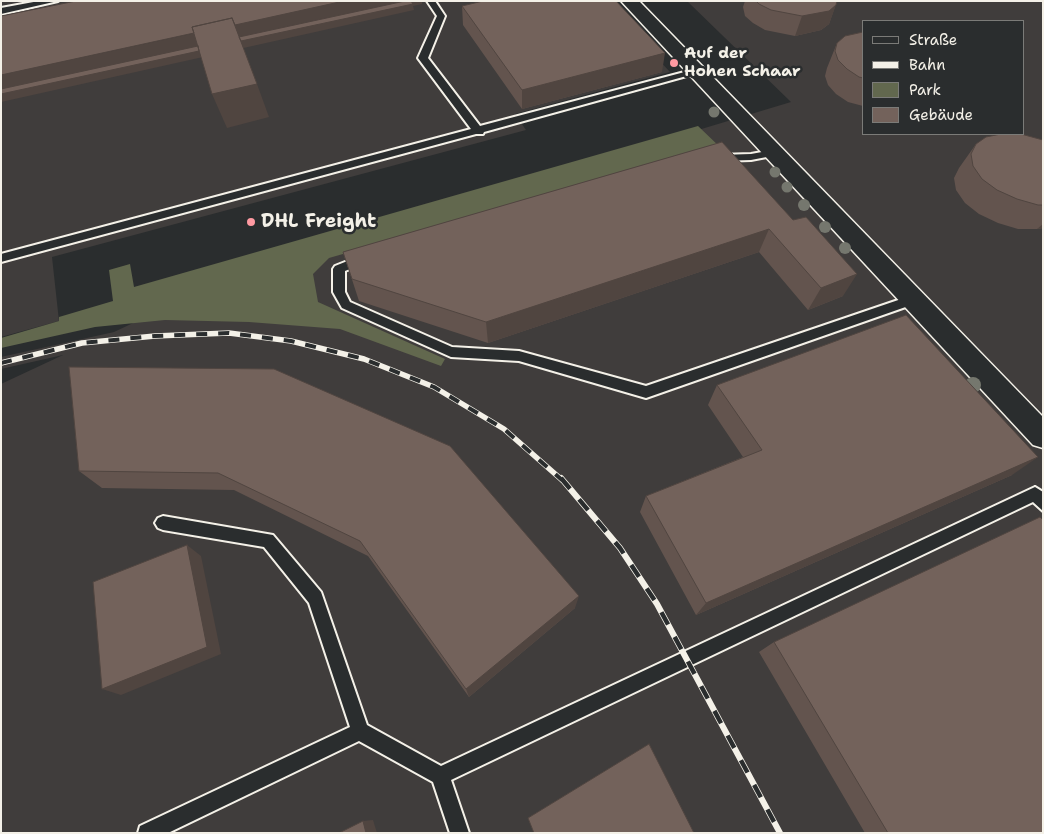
<!DOCTYPE html>
<meta charset="utf-8">
<style>
body{margin:0}
#map{position:relative;width:1044px;height:834px;overflow:hidden;background:#2a2d2e;font-family:"Shantell Sans",sans-serif}
canvas{display:block}
.frame{position:absolute;inset:0;border:2px solid #f4f1e8;pointer-events:none}
.legend{position:absolute;left:862px;top:20px;width:162px;height:115px;box-sizing:border-box;background:#2a2d2e;border:1px solid #7b7b78;margin:0;padding:6px 9px;list-style:none;font-size:15px;color:#f4f1e8}
.legend li{display:flex;align-items:center;gap:10px;height:25px}
.legend b{width:25px;border:1px solid #7b7b78}
</style>
<div id="map">
<canvas width="1044" height="834"></canvas>
<div class="frame"></div>
<ul class="legend">
<li><b style="height:6px;background:#2a2d2e"></b>Straße</li>
<li><b style="height:6px;background:#f4f1e8"></b>Bahn</li>
<li><b style="height:14px;background:#62684e"></b>Park</li>
<li><b style="height:14px;background:#73625b"></b>Gebäude</li>
</ul>
</div>
<script>
const ctx = document.querySelector('canvas').getContext('2d');
ctx.lineJoin = 'round';
function fillPath(path, color) { ctx.fillStyle = color; ctx.fill(path, 'evenodd'); }
const poly = rows => new Path2D(rows.map(r => 'M' + r).join(''));
function trace(path, color, width, dash) { ctx.strokeStyle = color; ctx.lineWidth = width; ctx.lineCap = dash ? 'butt' : 'round'; ctx.setLineDash(dash || []); ctx.stroke(path); }
function label(font, color, halo, rows, align = 'center') {
  ctx.font = font + ' "Shantell Sans",sans-serif'; ctx.lineWidth = 5; ctx.setLineDash([]); ctx.textBaseline = 'middle'; ctx.strokeStyle = halo; ctx.fillStyle = color; for (const [text, x, y, turn = 0] of rows) {
    ctx.save(); ctx.translate(x, y); ctx.rotate((+turn || 0) * Math.PI / 180); ctx.textAlign = isNaN(turn) ? turn : align; if (halo) ctx.strokeText(text, 0, 0); ctx.fillText(text, 0, 0); ctx.restore();
  }
}
const built = poly([
 [1,1,604,1,670,72,515,114,526,130,52,257,59,321,1,337],
 [687,1,1043,1,1043,833,1,833,1,384,63,355,1,369,1,357,114,332,267,260,791,102],
 [863,21,1023,21,1023,134,863,134]
]);
const green = poly([
 [698,126,722,149,694,153,329,258,313,274,318,302,445,359,441,366,340,329,249,322,165,320,95,327,1,348,1,338,59,321,59,317,113,301,109,270,130,264,134,287]
]);
const service = poly([
 [39,1,58,1,1,14,1,8,39,1],
 [427,1,435,1,445,16,428,58,480,126,696,69,701,72,484,132,483,134,476,134,1,262,1,254,471,129,418,58,437,16,427,1],
 [773,150,777,151,777,155,751,160,719,161,714,158,719,155,751,154,773,150],
 [365,254,371,258,369,261,345,271,345,292,350,302,452,347,519,351,646,386,913,295,919,300,917,303,646,398,519,361,451,357,342,308,333,292,333,269,335,266,365,254],
 [1035,487,1043,492,1043,511,1033,502,451,780,469,833,450,833,433,782,359,741,168,833,138,833,140,826,350,727,309,603,264,547,163,530,158,528,155,523,158,518,163,516,273,535,321,592,367,725,441,766,1035,487]
]);
const minor = poly([
 [621,1,639,1,1043,417,1043,448,1033,445,621,1]
]);
const railFar1 = poly([
 [1,363,82,343,155,336,229,333,291,341,364,359,434,387,504,429,562,480]
]);
const rail = poly([
 [561,478,620,548,657,604,780,833]
]);
const trees = [
 [714,112,5.5],
 [775,172,5.5],
 [787,187,5.5],
 [804,205,6],
 [825,227,6],
 [845,248,6],
 [973,385,8]
];
const wall = poly([
 [745,1,837,1,829,24,821,30,795,36,765,30,753,23,745,16,743,7],
 [462,6,662,72,522,109,463,25],
 [863,32,863,106,848,102,836,94,828,85,825,76,827,68,837,43],
 [1043,140,1043,228,1037,229,1018,229,998,223,979,214,965,203,956,190,954,178,959,168,976,144],
 [722,142,843,296,808,310,759,252,488,343,359,301,343,252],
 [69,367,575,608,469,697,368,556,234,490,102,488,79,471],
 [717,385,1012,475,696,615,640,512,646,496,743,457,708,405],
 [774,642,1043,833,865,833,759,652],
 [649,744,534,833,528,818]
]);
const shadedWall = poly([
 [344,1,422,1,422,4,413,6,414,10,1,102,1,75],
 [836,5,829,24,821,30,795,36,802,16],
 [665,53,662,72,522,109,522,90],
 [257,84,269,117,227,128,212,94],
 [1043,224,1043,228,1037,229],
 [769,229,759,252,488,343,486,322],
 [857,274,843,296,808,310,821,288],
 [1038,457,1012,475,696,615,706,603],
 [187,545,201,556,221,654,121,695,102,689],
 [579,596,575,608,469,697,466,689],
 [373,820,377,833,366,833,363,821]
]);
const building = poly([
 [76,1,344,1,235,25,232,18,192,27,194,33,1,75,1,16,76,1],
 [405,1,411,1,413,4,241,41,239,37,405,1],
 [483,1,616,1,665,53,522,90,462,6,483,1],
 [756,1,837,1,836,5,829,11,802,16,771,10,759,4,756,1],
 [232,18,257,84,212,94,192,27,232,18],
 [863,32,863,78,859,77,847,69,838,60,835,51,837,43,845,36,863,32],
 [198,46,199,51,1,94,1,89,198,46],
 [1001,134,1021,134,1043,140,1043,205,1038,205,1017,199,997,190,982,179,973,166,971,154,976,144,986,137,1001,134],
 [722,142,793,220,806,217,857,274,821,288,769,229,486,322,352,279,343,252,722,142],
 [906,315,1038,457,706,603,646,496,762,450,717,385,906,315],
 [69,367,274,369,450,446,579,596,466,689,360,541,218,473,79,471,69,367],
 [1040,517,1043,520,1043,833,888,833,774,642,1040,517],
 [187,545,207,647,102,689,93,582,187,545],
 [649,744,694,833,534,833,528,818,649,744],
 [363,821,366,833,339,833,363,821]
]);
const markers = [
 [674,63,5,"#ff9aa2"],
 [251,222,5,"#ff9aa2"]
];
const farPoinames = [
 ["Auf der",684,54],
 ["Hohen Schaar",684,72]
];
const poiNames = [
 ["DHL Freight",261,222]
];
fillPath(built, '#403d3c');
fillPath(green, '#62684e');
trace(service, '#f4f1e8', 4);
trace(minor, '#f4f1e8', 3);
fillPath(service, '#2a2d2e');
fillPath(minor, '#2a2d2e');
trace(railFar1, '#f4f1e8', 5.5);
trace(rail, '#f4f1e8', 6);
trace(railFar1, '#2a2d2e', 4, [11]);
trace(rail, '#2a2d2e', 4.5, [14]);
ctx.fillStyle = '#75776e';
for (const [x, y, r] of trees) { ctx.beginPath(); ctx.arc(x, y, r, 0, 2 * Math.PI); ctx.fill(); }
fillPath(wall, '#63544e');
fillPath(shadedWall, '#504540');
fillPath(building, '#73625b');
trace(building, '#504540', 1);
for (const [x, y, r, color] of markers) { const dot = new Path2D(); dot.arc(x, y, r, 0, 2 * Math.PI); ctx.fillStyle = color; ctx.fill(dot); trace(dot, '#2a2d2e', 2); }
label('bold 16px', '#f4f1e8', '#2a2d2e', farPoinames, 'left');
label('bold 19px', '#f4f1e8', '#2a2d2e', poiNames, 'left');
</script>
